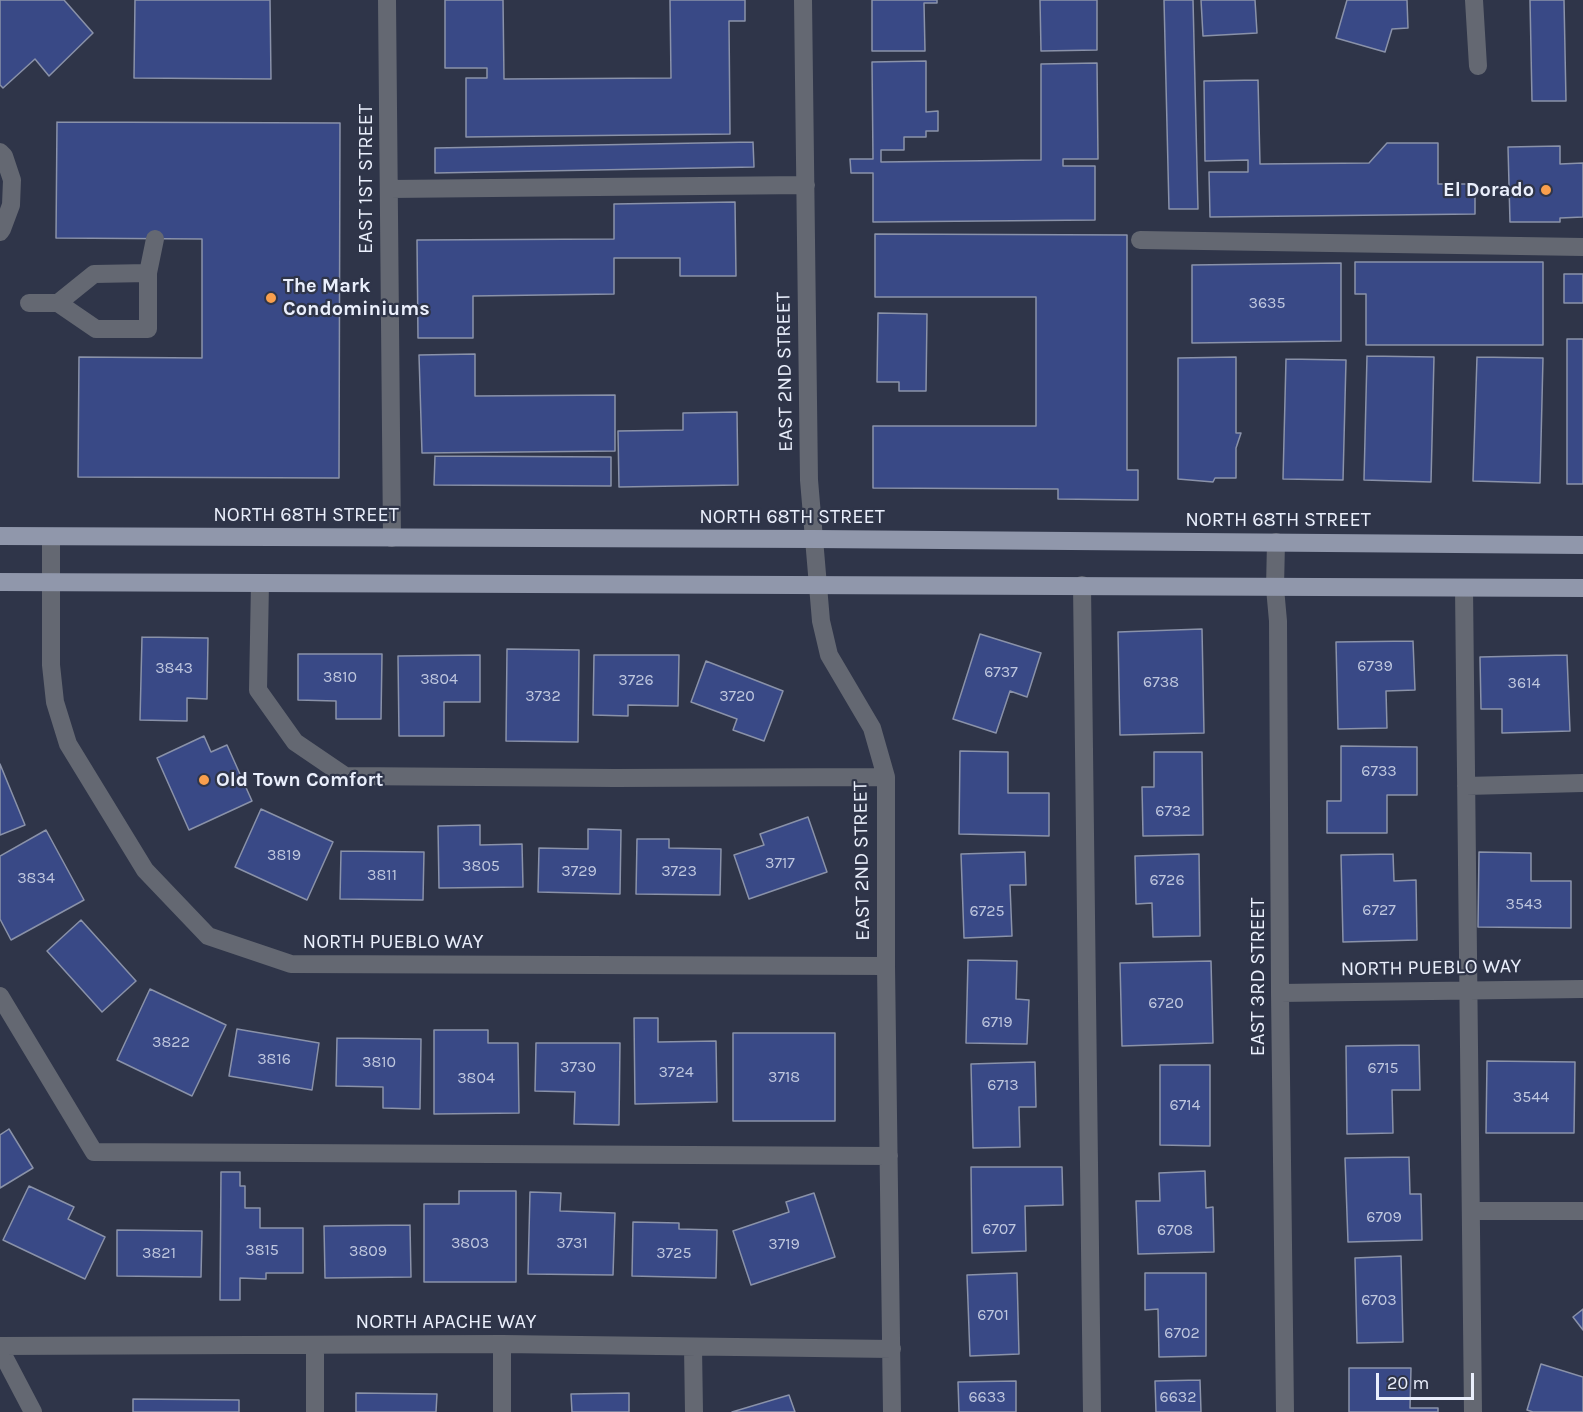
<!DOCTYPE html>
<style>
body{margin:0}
#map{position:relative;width:1583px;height:1412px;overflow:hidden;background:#2f3549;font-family:Karla,sans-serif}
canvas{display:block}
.scale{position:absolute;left:1376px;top:1373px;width:98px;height:27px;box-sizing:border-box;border:3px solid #eaeffc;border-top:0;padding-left:8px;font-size:18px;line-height:21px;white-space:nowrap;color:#eaeffc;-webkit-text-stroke:4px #2f3549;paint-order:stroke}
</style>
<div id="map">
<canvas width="1583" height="1412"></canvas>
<div class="scale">20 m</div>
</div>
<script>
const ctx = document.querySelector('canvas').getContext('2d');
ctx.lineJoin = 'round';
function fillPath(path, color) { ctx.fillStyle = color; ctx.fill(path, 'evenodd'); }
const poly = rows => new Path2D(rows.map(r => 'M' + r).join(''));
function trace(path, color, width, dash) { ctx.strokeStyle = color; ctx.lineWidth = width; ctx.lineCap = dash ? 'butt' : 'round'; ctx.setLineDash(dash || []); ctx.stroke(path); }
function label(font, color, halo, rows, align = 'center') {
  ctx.font = font + ' Karla,sans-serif'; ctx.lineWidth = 4.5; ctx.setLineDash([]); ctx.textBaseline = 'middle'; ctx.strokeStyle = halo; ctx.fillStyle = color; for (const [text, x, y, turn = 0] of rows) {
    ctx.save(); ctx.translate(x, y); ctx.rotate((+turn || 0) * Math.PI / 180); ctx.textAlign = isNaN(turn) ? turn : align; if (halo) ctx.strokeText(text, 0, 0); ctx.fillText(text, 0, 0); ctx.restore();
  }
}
const building = poly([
 [0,0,64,0,93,33,49,76,35,59,3,88,0,85,0,0],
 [135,0,270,0,271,79,134,78,135,0],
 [445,0,503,0,504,79,671,78,670,0,745,0,745,21,729,21,730,134,466,137,466,78,487,78,487,68,445,68,445,0],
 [872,0,937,0,937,3,924,3,925,51,872,51,872,0],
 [1040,0,1097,0,1097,50,1041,51,1040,0],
 [1164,0,1193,0,1198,209,1169,209,1164,0],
 [1201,0,1255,0,1257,33,1203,36,1201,0],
 [1347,0,1407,0,1408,28,1392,29,1385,52,1336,38,1347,0],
 [1530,0,1564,0,1566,101,1532,101,1530,0],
 [926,61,926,112,938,111,938,131,926,131,926,137,904,137,904,150,881,150,881,162,1041,160,1041,64,1097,63,1098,159,1063,159,1063,166,1095,166,1095,220,873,222,873,173,851,173,850,159,873,159,872,62,926,61],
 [1258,80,1260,164,1369,163,1387,143,1438,143,1438,184,1475,184,1475,214,1210,217,1209,172,1248,172,1248,160,1205,161,1204,81,1258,80],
 [57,122,340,123,339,478,78,477,79,357,202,358,202,239,56,238,57,122],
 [753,142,754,167,435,173,435,148,753,142],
 [1560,146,1560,164,1583,163,1583,217,1560,218,1560,222,1510,222,1508,147,1560,146],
 [735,202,736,276,680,276,680,258,614,258,614,294,473,296,473,338,418,338,417,240,614,239,614,204,735,202],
 [875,234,1127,235,1127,470,1138,470,1138,500,1058,499,1058,489,873,488,873,426,1036,426,1036,297,875,297,875,234],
 [1355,262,1543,262,1543,345,1366,345,1366,294,1355,294,1355,262],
 [1341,263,1341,341,1192,343,1192,265,1341,263],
 [1564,274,1583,274,1583,303,1564,303,1564,274],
 [878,313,927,314,926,391,899,391,899,382,877,382,878,313],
 [1567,339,1583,339,1583,484,1567,484,1567,339],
 [475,354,475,396,615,395,615,451,422,453,419,355,475,354],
 [1367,356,1434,357,1431,482,1364,480,1367,356],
 [1236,357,1236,433,1241,433,1236,448,1236,478,1215,478,1213,482,1178,479,1178,358,1236,357],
 [1477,357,1543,358,1540,483,1473,481,1477,357],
 [1286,359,1346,360,1343,480,1283,479,1286,359],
 [737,412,738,485,619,487,618,431,683,430,683,413,737,412],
 [435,456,611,457,611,486,434,485,435,456],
 [1202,629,1204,733,1120,735,1118,632,1202,629],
 [980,634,1041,653,1027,697,1010,691,996,733,953,719,980,634],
 [142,637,208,638,207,699,187,698,187,721,140,720,142,637],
 [1413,641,1415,690,1386,691,1387,728,1338,729,1336,642,1413,641],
 [507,649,579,650,578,742,506,741,507,649],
 [298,654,382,654,381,719,336,719,336,701,298,700,298,654],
 [480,655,480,702,444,702,444,736,399,736,398,656,480,655],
 [594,655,679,655,678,706,628,705,628,716,593,715,594,655],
 [1567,655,1570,731,1502,733,1502,709,1481,709,1480,657,1567,655],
 [706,661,783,691,764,741,733,730,737,719,691,702,706,661],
 [204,736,211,752,227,745,252,801,189,830,157,758,204,736],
 [1341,746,1417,747,1417,795,1387,795,1387,833,1327,833,1327,801,1341,801,1341,746],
 [960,751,1008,752,1008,793,1049,793,1049,836,959,834,960,751],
 [1154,752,1202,752,1203,835,1143,836,1142,787,1154,787,1154,752],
 [0,764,25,825,0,835,0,764],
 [261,809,333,842,307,900,235,867,261,809],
 [808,817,827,872,749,899,734,855,764,845,760,834,808,817],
 [480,825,480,845,522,844,523,887,439,888,438,826,480,825],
 [588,829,621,830,620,894,538,892,539,848,588,849,588,829],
 [46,830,84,900,11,940,0,919,0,856,46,830],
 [637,839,669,839,669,848,721,849,720,895,636,894,637,839],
 [341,851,424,852,423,900,340,899,341,851],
 [1025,852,1026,885,1010,885,1012,936,964,938,961,854,1025,852],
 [1479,852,1531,853,1531,881,1571,881,1571,928,1478,927,1479,852],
 [1199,854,1200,936,1153,937,1152,903,1136,904,1135,856,1199,854],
 [1393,854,1394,881,1416,880,1417,940,1343,942,1341,855,1393,854],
 [81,920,136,981,102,1012,47,951,81,920],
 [968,960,1017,961,1016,999,1029,1000,1027,1044,966,1043,968,960],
 [1211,961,1213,1043,1122,1046,1120,963,1211,961],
 [150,989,226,1025,192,1096,117,1060,150,989],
 [634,1018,658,1018,658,1042,716,1041,717,1102,635,1104,634,1018],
 [237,1029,319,1043,312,1090,229,1076,237,1029],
 [434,1030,488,1030,488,1043,518,1043,519,1113,434,1114,434,1030],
 [733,1033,835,1033,835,1121,733,1121,733,1033],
 [337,1038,421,1039,420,1109,383,1108,383,1087,336,1086,337,1038],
 [536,1043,620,1043,619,1125,574,1124,575,1092,535,1091,536,1043],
 [1419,1045,1420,1090,1392,1090,1393,1133,1347,1134,1346,1046,1419,1045],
 [1487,1061,1575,1062,1574,1133,1486,1133,1487,1061],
 [1035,1062,1036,1107,1019,1107,1020,1147,973,1148,971,1064,1035,1062],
 [1160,1065,1210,1065,1210,1146,1160,1145,1160,1065],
 [9,1129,33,1168,0,1188,0,1135,9,1129],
 [1409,1157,1410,1194,1421,1194,1422,1240,1348,1242,1345,1158,1409,1157],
 [971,1167,1062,1167,1063,1205,1025,1206,1026,1251,972,1253,971,1167],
 [1205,1171,1206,1208,1213,1207,1214,1252,1138,1254,1136,1201,1160,1201,1159,1173,1205,1171],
 [221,1172,240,1172,240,1186,245,1186,245,1208,260,1208,260,1228,303,1228,303,1273,266,1273,266,1279,240,1278,240,1300,220,1300,221,1172],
 [29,1186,74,1207,68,1219,105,1237,85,1279,3,1240,29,1186],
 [459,1191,516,1191,516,1282,424,1282,424,1204,459,1204,459,1191],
 [530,1192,561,1193,560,1211,615,1213,613,1275,528,1274,530,1192],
 [814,1193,835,1257,751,1285,733,1231,789,1212,786,1202,814,1193],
 [633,1222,679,1223,679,1229,717,1230,716,1278,632,1276,633,1222],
 [410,1225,411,1277,325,1278,324,1226,410,1225],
 [117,1230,202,1231,201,1277,117,1276,117,1230],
 [1401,1256,1403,1342,1357,1343,1355,1258,1401,1256],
 [1017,1273,1019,1354,970,1356,967,1275,1017,1273],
 [1145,1273,1206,1273,1206,1356,1159,1357,1158,1309,1145,1310,1145,1273],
 [1583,1309,1583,1330,1573,1317,1583,1309],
 [1541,1364,1583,1377,1583,1412,1533,1412,1527,1410,1541,1364],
 [1349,1368,1411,1368,1410,1408,1438,1408,1438,1412,1349,1412,1349,1368],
 [1200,1380,1201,1412,1156,1412,1155,1381,1200,1380],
 [1016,1381,1016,1412,959,1412,958,1382,1016,1381],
 [356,1393,437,1394,436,1412,356,1412,356,1393],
 [629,1393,629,1412,572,1412,571,1394,629,1393],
 [789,1395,795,1412,732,1412,789,1395],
 [133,1399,239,1400,239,1412,133,1412,133,1399]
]);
const minor = poly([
 [387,0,392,538],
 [803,0,809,480,821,621,829,655,872,728,886,777,886,966,892,1412],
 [1474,0,1478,66],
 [0,152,4,156,12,180,11,205,2,229,0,232],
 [389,189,806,185],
 [1140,240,1583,247],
 [148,273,155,239],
 [29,303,58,303,94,274,148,273,148,329,96,329,58,303],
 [51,537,51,665,55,702,68,744,145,870,208,936,291,964,886,966],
 [1276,542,1275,588,1278,621,1280,993,1285,1412],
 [260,583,258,690,295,742,345,776,615,778,886,777],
 [1082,585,1092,1412],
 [1464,588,1473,1412],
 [1466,786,1583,783],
 [1280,993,1583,989],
 [0,996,94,1152,889,1156],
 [1471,1211,1583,1211],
 [502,1344,502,1412],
 [315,1345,315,1412],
 [0,1346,502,1344,892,1349],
 [693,1347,694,1412],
 [0,1349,33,1412]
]);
const major = poly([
 [0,536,814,539,1583,545],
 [0,582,1583,588]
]);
const markers = [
 [1546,190,6,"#f99f4d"],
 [271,298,6,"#f99f4d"],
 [204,780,6,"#f99f4d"]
];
const numberNames = [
 ["3635",1267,303],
 ["6739",1375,666],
 ["3843",174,668],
 ["6737",1001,672],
 ["3810",340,677],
 ["3804",439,679],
 ["3726",636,680],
 ["6738",1161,682],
 ["3614",1524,683],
 ["3732",543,696],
 ["3720",737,696],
 ["6733",1379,771],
 ["6732",1173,811],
 ["3819",284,855],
 ["3717",780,863],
 ["3805",481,866],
 ["3729",579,871],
 ["3723",679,871],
 ["3811",382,875],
 ["3834",36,878],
 ["6726",1167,880],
 ["3543",1524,904],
 ["6727",1379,910],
 ["6725",987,911],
 ["6720",1166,1003],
 ["6719",997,1022],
 ["3822",171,1042],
 ["3816",274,1059],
 ["3810",379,1062],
 ["3730",578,1067],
 ["6715",1383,1068],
 ["3724",676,1072],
 ["3718",784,1077],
 ["3804",476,1078],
 ["6713",1003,1085],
 ["3544",1531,1097],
 ["6714",1185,1105],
 ["6709",1384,1217],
 ["6707",999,1229],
 ["6708",1175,1230],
 ["3803",470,1243],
 ["3731",572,1243],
 ["3719",784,1244],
 ["3815",262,1250],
 ["3809",368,1251],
 ["3821",159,1253],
 ["3725",674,1253],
 ["6703",1379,1300],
 ["6701",993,1315],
 ["6702",1182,1333],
 ["6633",987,1397],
 ["6632",1178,1397]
];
const streetNames = [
 ["EAST 1ST STREET",366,179,-90],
 ["EAST 2ND STREET",785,372,-91],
 ["NORTH 68TH STREET",306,515],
 ["NORTH 68TH STREET",792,517],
 ["NORTH 68TH STREET",1278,520],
 ["EAST 2ND STREET",862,861,-91],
 ["NORTH PUEBLO WAY",393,942],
 ["NORTH PUEBLO WAY",1431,968,-1],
 ["EAST 3RD STREET",1258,977,-90],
 ["NORTH APACHE WAY",446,1322]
];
const poiNames = [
 ["El Dorado",1534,190,"right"],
 ["The Mark",283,286],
 ["Condominiums",283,309],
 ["Old Town Comfort",216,780]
];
fillPath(building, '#394986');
trace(building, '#8a92a9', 1.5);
trace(minor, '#646872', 18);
trace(major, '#9097ab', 18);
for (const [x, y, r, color] of markers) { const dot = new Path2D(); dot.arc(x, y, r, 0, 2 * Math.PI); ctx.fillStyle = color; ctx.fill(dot); trace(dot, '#2f3549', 2); }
label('16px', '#bec6de', null, numberNames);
label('20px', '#eaeffc', '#2f3549', streetNames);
label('bold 20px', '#eaeffc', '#2f3549', poiNames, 'left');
</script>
